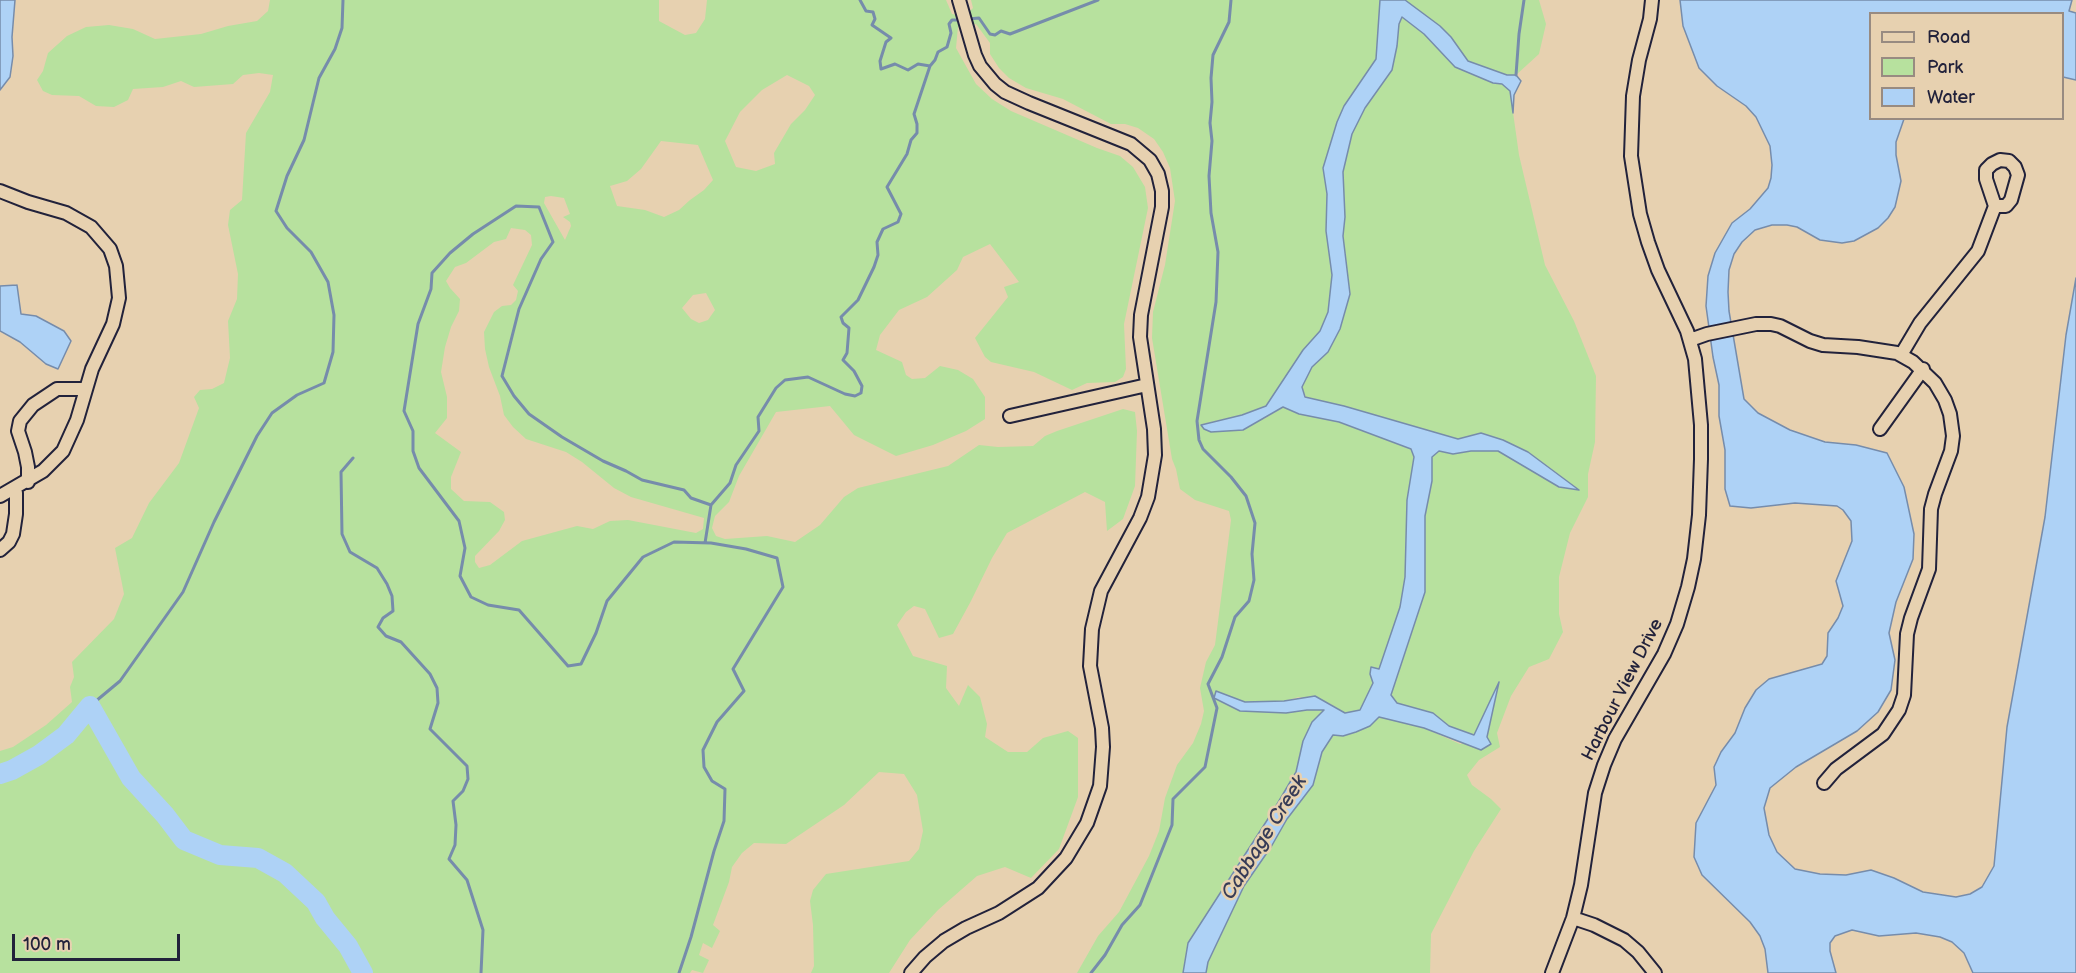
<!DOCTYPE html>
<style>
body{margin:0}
#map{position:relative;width:2076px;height:973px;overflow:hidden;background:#e7d1b0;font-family:"Balsamiq Sans",sans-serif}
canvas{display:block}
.legend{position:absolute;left:1869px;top:12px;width:195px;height:108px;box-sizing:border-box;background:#e7d1b0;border:2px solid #988b81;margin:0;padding:8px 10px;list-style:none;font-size:18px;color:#22223b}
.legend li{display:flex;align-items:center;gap:12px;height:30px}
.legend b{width:30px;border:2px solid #988b81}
.scale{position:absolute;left:12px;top:934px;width:168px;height:27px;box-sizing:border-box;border:3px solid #22223b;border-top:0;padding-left:8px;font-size:18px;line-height:21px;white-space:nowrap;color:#22223b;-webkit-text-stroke:4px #e7d1b0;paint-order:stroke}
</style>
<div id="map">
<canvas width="2076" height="973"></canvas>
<ul class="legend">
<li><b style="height:8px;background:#e7d1b0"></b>Road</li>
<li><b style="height:16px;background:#b7e19e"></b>Park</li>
<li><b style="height:16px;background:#aed2f6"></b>Water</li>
</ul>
<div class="scale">100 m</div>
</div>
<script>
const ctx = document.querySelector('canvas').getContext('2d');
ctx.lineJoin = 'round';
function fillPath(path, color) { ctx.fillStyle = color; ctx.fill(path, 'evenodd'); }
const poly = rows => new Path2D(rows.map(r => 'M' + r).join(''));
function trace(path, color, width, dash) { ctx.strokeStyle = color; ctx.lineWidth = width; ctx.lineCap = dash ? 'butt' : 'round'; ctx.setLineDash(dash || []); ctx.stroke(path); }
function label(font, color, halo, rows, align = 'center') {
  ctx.font = font + ' "Balsamiq Sans",sans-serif'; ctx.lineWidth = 5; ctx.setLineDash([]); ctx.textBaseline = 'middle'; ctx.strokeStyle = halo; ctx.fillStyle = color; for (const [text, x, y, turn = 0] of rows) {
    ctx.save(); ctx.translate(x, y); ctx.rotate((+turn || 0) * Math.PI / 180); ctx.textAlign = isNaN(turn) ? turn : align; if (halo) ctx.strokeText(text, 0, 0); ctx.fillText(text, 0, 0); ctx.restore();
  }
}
const green = poly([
 [270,0,659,0,659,21,685,35,696,33,705,19,707,0,946,0,952,14,958,15,969,12,973,8,971,0,1380,0,1376,59,1344,106,1337,122,1323,168,1327,194,1326,231,1332,275,1328,312,1320,331,1303,350,1266,406,1242,415,1202,424,1264,419,1283,407,1299,414,1339,422,1412,449,1414,457,1407,500,1405,577,1400,607,1379,669,1371,667,1370,674,1373,683,1360,710,1345,713,1329,703,1299,697,1284,701,1245,702,1216,692,1214,698,1307,710,1325,710,1303,741,1296,772,1273,811,1188,943,1183,973,1077,973,1098,936,1119,912,1149,856,1159,831,1165,798,1177,765,1193,743,1201,724,1204,711,1200,688,1206,662,1215,645,1229,536,1231,520,1229,511,1195,500,1180,489,1176,469,1172,459,1152,338,1153,312,1165,265,1175,201,1170,168,1163,152,1154,139,1138,128,1125,124,1111,124,1063,99,1026,88,1009,78,999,68,990,54,990,43,976,24,958,27,956,48,976,84,992,99,1011,111,1097,148,1120,156,1133,167,1145,187,1148,208,1124,324,1126,369,1123,377,1115,382,1087,383,1072,390,1034,372,991,362,985,357,975,338,1008,297,1004,287,1019,282,990,244,963,257,957,270,927,297,899,310,880,335,876,350,902,362,906,375,912,379,925,378,940,366,958,370,973,379,985,397,985,419,966,431,933,445,896,456,854,435,830,406,776,412,739,476,729,502,715,516,712,528,716,536,725,539,767,536,795,542,820,525,844,497,858,488,948,466,979,445,998,447,1033,446,1045,436,1057,431,1123,409,1135,412,1137,431,1135,486,1123,519,1107,531,1105,502,1085,492,1007,533,992,558,971,601,953,634,939,638,925,609,914,606,906,612,897,625,913,656,947,666,946,688,959,706,968,685,980,697,987,724,985,737,1008,752,1027,752,1043,738,1068,731,1078,738,1078,797,1059,849,1031,878,1005,867,977,876,938,910,910,940,889,973,811,973,814,966,813,925,810,901,813,890,826,874,909,861,919,849,923,831,917,795,904,774,879,772,844,805,786,844,754,843,742,853,732,867,729,882,713,925,720,931,712,948,703,943,699,955,709,960,703,973,692,970,690,973,0,973,0,751,13,747,46,725,72,702,70,687,74,677,72,662,114,619,124,594,115,548,132,538,149,503,179,463,199,408,194,397,200,390,212,389,224,383,230,358,228,321,237,299,238,274,228,225,230,210,242,200,246,133,270,92,273,75,259,73,243,75,233,84,194,87,181,81,163,87,133,89,128,100,114,107,96,106,79,96,52,95,43,91,37,80,43,71,48,53,67,36,86,27,109,25,133,29,155,39,201,34,228,26,257,21,268,11],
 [787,75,809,86,815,95,805,110,791,124,774,153,775,164,756,171,736,167,725,141,740,112,762,90],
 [661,141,698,145,713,180,704,190,690,200,679,210,664,217,645,210,617,206,610,186,627,181,641,169],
 [551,196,564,198,570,214,563,217,570,222,571,226,565,240,544,203,545,197],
 [511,228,525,230,531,235,532,245,513,285,518,291,516,300,511,305,502,306,494,312,484,332,485,349,489,367,500,396,504,415,513,427,526,439,566,452,582,462,614,488,631,497,704,518,703,529,696,533,628,520,610,521,593,529,577,526,522,541,490,565,479,568,475,562,475,556,499,531,505,520,504,512,490,502,464,501,451,489,451,477,461,452,435,433,447,418,447,397,441,372,445,347,451,327,459,311,460,299,450,288,446,281,455,267,466,263,494,242,506,239],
 [706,293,715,310,708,320,699,323,691,319,682,308,693,295],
 [1405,0,1539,0,1546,24,1539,54,1516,75,1507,75,1486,68,1468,61,1451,37,1440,26],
 [1402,17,1424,34,1455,67,1493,83,1502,84,1510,91,1519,155,1545,265,1574,321,1596,376,1595,442,1588,474,1588,497,1570,533,1559,577,1559,614,1563,632,1549,659,1529,667,1511,696,1497,733,1500,747,1479,760,1467,775,1472,785,1491,799,1501,809,1474,851,1431,934,1430,973,1206,973,1208,962,1244,886,1271,847,1287,819,1313,785,1322,752,1333,735,1343,736,1356,732,1370,726,1379,716,1424,728,1460,744,1487,738,1498,686,1474,735,1449,726,1433,713,1397,703,1391,695,1425,592,1425,516,1432,481,1432,457,1439,451,1453,454,1471,451,1498,451,1559,487,1578,489,1528,452,1503,440,1481,433,1458,439,1344,406,1306,397,1302,388,1312,367,1328,352,1340,329,1350,294,1343,236,1345,217,1343,172,1352,134,1397,46,1399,24]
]);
const water = poly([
 [0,0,15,0,12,37,13,56,10,77,0,90,0,0],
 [1380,0,1405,0,1440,26,1451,37,1468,61,1507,75,1516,75,1521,81,1514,95,1513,113,1510,91,1502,84,1493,83,1455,67,1424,34,1402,17,1399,24,1397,46,1392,70,1365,108,1352,134,1343,172,1345,217,1343,236,1350,294,1340,329,1328,352,1312,367,1302,387,1305,397,1344,406,1458,439,1481,433,1503,440,1528,452,1579,490,1559,487,1498,451,1471,451,1453,454,1439,451,1432,457,1432,481,1425,516,1425,592,1391,695,1397,703,1433,713,1449,726,1474,735,1499,682,1487,737,1491,744,1481,750,1424,728,1379,717,1370,726,1356,732,1343,736,1333,735,1322,752,1313,785,1287,819,1271,847,1244,886,1208,962,1206,973,1183,973,1188,943,1273,811,1296,772,1303,741,1312,722,1324,710,1307,710,1286,713,1240,711,1214,698,1216,691,1245,702,1284,701,1315,696,1345,713,1360,710,1373,683,1370,674,1371,667,1379,669,1400,607,1405,577,1407,500,1414,457,1411,449,1339,422,1299,414,1283,407,1243,430,1211,432,1204,429,1201,425,1242,415,1266,406,1303,350,1320,331,1328,312,1332,275,1326,231,1327,194,1323,168,1337,122,1344,106,1376,59,1380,0],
 [1680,0,2072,0,2069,11,2076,13,2076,80,2063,77,2062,14,1870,14,1870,118,1904,119,1896,142,1896,155,1901,181,1895,207,1888,218,1878,228,1854,241,1842,243,1820,240,1797,227,1787,225,1772,225,1755,230,1742,242,1734,254,1729,270,1728,292,1729,311,1744,399,1758,413,1790,430,1825,442,1856,445,1887,453,1904,487,1914,534,1913,559,1896,602,1889,633,1895,660,1891,690,1878,712,1857,731,1796,767,1770,788,1764,808,1769,835,1777,852,1795,869,1820,874,1846,875,1871,870,1894,878,1923,892,1956,897,1970,894,1982,887,1994,866,2007,727,2045,517,2066,335,2076,278,2076,973,1973,973,1964,953,1952,942,1940,937,1916,933,1879,936,1852,930,1835,936,1830,943,1830,951,1836,973,1768,973,1765,949,1760,936,1750,922,1702,875,1694,857,1696,823,1716,785,1714,767,1721,752,1735,733,1745,708,1756,690,1769,679,1822,664,1827,656,1828,633,1838,618,1843,606,1836,581,1852,541,1851,521,1843,510,1837,506,1795,503,1751,508,1730,506,1725,489,1725,450,1719,416,1719,385,1713,357,1706,306,1708,276,1715,253,1732,223,1750,209,1768,188,1771,178,1772,165,1770,146,1756,117,1746,106,1717,86,1699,68,1683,26,1680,0],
 [17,285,21,314,36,316,64,331,71,341,58,369,46,364,20,342,0,331,0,286,17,285]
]);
const stream = poly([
 [860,0,866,11,873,12,875,19,872,25,891,38,886,42,880,61,881,69,895,64,908,70,918,64,930,66],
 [968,19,979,18,990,34,995,35,1001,31,1010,34,1098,0],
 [1516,75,1519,34,1524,0],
 [353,458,341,472,342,534,350,552,377,568,387,584,392,596,393,611,383,618,378,627,386,636,401,642,430,674,437,688,438,703,430,729,467,766,468,779,463,791,453,801,456,825,455,845,449,859,467,880,483,930,481,973],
 [705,543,711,505],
 [90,706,120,681,183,592,214,522,257,436,272,413,297,395,324,383,333,352,334,315,328,282,311,252,287,228,276,211,287,176,304,140,319,78,335,49,342,28,343,0],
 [679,973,691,937,714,851,724,821,725,789,712,781,704,767,703,750,717,722,744,691,733,669,783,587,777,558,746,549,711,543,674,542,643,557,607,601,596,633,581,664,568,666,519,610,488,605,471,597,460,576,465,548,459,521,419,468,413,451,413,431,404,411,418,324,431,289,432,273,450,253,473,234,516,206,539,207,553,242,541,259,519,309,502,376,514,396,529,414,562,437,603,461,626,471,642,480,684,490,691,498,711,505,730,483,736,465,759,431,758,417,776,388,785,380,808,377,845,394,855,396,861,393,862,386,854,371,843,360,847,353,849,328,843,323,841,317,858,300,874,267,878,255,877,242,883,229,898,222,901,214,887,187,907,154,911,140,917,133,917,124,914,114,930,66,935,60,938,52,947,47,951,33,949,24,952,20,962,20],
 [1091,973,1105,955,1122,925,1140,905,1172,825,1173,799,1205,767,1217,708,1208,684,1222,657,1235,617,1249,601,1254,580,1252,554,1255,523,1246,496,1231,477,1203,449,1199,440,1197,421,1216,302,1218,252,1211,213,1209,176,1212,141,1210,123,1212,102,1211,78,1213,55,1229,22,1231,0]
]);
const river = poly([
 [0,774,12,770,39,755,66,735,90,706,131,778,165,815,184,840,220,855,258,858,285,873,316,902,325,918,348,946,363,973]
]);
const minor = poly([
 [0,191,28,202,66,213,91,227,110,249,116,266,119,298,113,324,92,369,77,420,63,451,43,471,0,496],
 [1690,340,1707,334,1756,324,1771,324,1780,326,1810,341,1823,345,1858,347,1897,353,1913,362,1935,383,1945,400,1950,414,1953,436,1951,451,1935,494,1931,509,1929,569,1911,618,1907,634,1904,695,1899,710,1883,734,1836,769,1824,783],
 [1901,355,1920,323,1978,251,1995,206,2006,206,2011,200,2018,175,2015,167,2009,161,2000,160,1992,164,1986,170,1986,179,1995,206],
 [1010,416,1147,385],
 [1880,429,1923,369],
 [28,482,28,467,25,452,18,431,20,421,33,405,57,389,84,389],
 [0,550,9,542,13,534,16,514,16,493,14,489],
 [1573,918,1594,925,1624,940,1638,952,1655,973],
 [911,973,925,957,944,941,966,928,999,913,1038,888,1066,858,1087,823,1100,786,1103,747,1102,728,1090,666,1092,629,1101,591,1140,518,1148,497,1155,455,1154,429,1140,337,1141,315,1162,207,1162,191,1158,174,1150,160,1131,144,1029,103,1005,92,995,84,980,66,975,55,959,0],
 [1552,973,1573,918,1581,885,1595,793,1604,765,1615,739,1664,654,1677,624,1688,587,1694,559,1699,515,1701,459,1701,425,1695,359,1687,331,1658,270,1648,242,1640,214,1631,156,1633,96,1639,60,1650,19,1652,0]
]);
const streetNames = [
 ["Harbour View Drive",1623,690,-63]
];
const waterNames = [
 ["Cabbage Creek",1265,838,-58]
];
fillPath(green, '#b7e19e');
fillPath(water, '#aed2f6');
trace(water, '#768cab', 1.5);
trace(stream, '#768cab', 3);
trace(river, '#aed2f6', 20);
trace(minor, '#22223b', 16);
trace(minor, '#e7d1b0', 12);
label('18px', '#22223b', '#e7d1b0', streetNames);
label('italic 20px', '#373c57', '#e7d1b0', waterNames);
</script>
